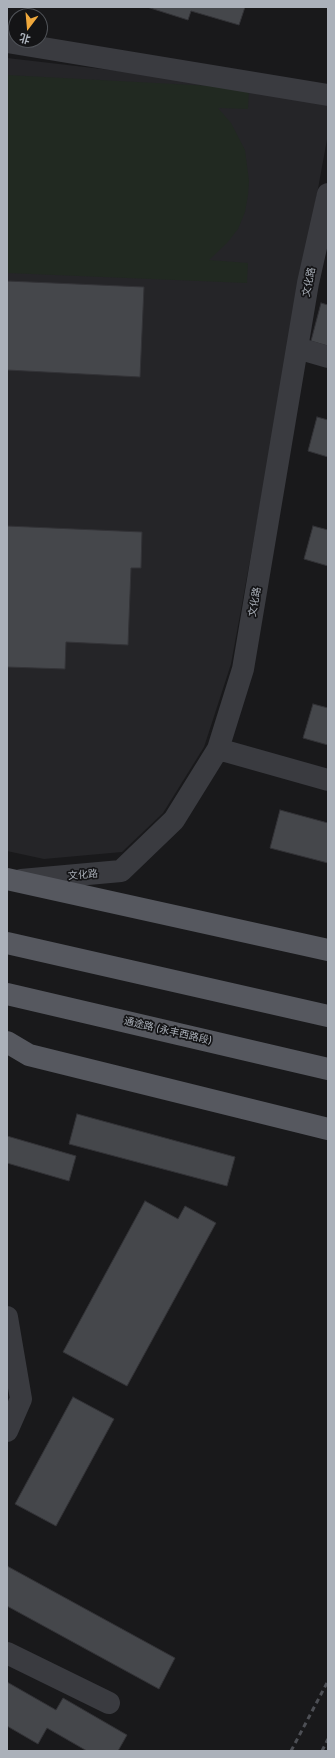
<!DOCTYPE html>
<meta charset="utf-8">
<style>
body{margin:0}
#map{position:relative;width:335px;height:1758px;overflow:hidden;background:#19191b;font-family:Inter,"Noto Sans SC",sans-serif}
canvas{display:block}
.frame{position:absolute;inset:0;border:8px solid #abb1ba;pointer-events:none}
.north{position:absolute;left:8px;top:8px;width:40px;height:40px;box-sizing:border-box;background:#141416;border:1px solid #505358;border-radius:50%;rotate:196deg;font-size:11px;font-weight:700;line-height:16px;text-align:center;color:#abb1ba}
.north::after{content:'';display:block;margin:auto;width:14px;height:18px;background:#efa83c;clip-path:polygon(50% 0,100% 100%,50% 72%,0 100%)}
</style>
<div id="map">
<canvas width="335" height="1758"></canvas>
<div class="frame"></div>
<div class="north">北</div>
</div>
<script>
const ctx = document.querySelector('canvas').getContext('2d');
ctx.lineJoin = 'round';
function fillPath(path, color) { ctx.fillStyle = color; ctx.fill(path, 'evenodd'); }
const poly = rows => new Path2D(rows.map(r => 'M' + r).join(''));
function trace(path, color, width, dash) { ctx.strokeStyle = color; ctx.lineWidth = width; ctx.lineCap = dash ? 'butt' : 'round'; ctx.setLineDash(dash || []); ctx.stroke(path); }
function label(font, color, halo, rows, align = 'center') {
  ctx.font = font + ' Inter,"Noto Sans SC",sans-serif'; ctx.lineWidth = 3.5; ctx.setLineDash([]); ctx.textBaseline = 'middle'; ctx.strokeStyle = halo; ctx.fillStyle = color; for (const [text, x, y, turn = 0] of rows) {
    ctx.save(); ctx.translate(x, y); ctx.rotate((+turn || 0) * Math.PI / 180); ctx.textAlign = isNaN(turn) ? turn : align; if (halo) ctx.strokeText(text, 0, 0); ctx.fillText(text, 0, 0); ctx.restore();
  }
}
const built = poly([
 [7,58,249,86,328,101,328,134,231,664,204,747,163,813,122,852,44,859,7,851]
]);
const green = poly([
 [7,75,249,88,248,109,218,108,231,123,245,150,249,181,248,195,245,212,238,229,227,243,209,260,248,263,247,283,7,273]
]);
const building = poly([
 [147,7,245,7,239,25,191,11,188,20,147,7],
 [7,281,144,287,140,377,7,370,7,281],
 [321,303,328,305,328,346,311,341,321,303],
 [317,417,328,420,328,457,308,451,317,417],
 [7,526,142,532,141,568,131,568,128,645,66,642,65,669,7,667,7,526],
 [313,526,328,530,328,566,304,559,313,526],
 [313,704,328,708,328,745,303,738,313,704],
 [280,810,328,823,328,863,270,848,280,810],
 [77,1114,235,1157,227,1186,69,1144,77,1114],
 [7,1136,76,1156,69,1181,7,1163,7,1136],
 [145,1201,178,1219,185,1206,216,1223,127,1386,63,1352,145,1201],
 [73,1397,114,1419,56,1526,15,1504,73,1397],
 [7,1566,175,1658,159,1689,7,1606,7,1566],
 [7,1682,56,1710,63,1698,127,1735,118,1751,87,1751,47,1728,38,1744,7,1726,7,1682]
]);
const minor = poly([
 [7,42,328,95],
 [297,348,328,357],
 [218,749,328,780],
 [21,880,121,871,174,820,218,749,243,669,308,283,328,194],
 [7,1317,21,1399,7,1431],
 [7,1653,109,1703]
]);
const major = poly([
 [7,879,328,950],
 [7,943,328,1016],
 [7,994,328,1069],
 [7,1042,29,1055,328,1129]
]);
const rail = poly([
 [291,1751,328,1681],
 [322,1751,328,1739]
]);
const streetNames = [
 ["文化路",309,282,-79],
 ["文化路",255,602,-80],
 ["文化路",83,875,-5],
 ["通途路 (永丰西路段)",168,1031,13]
];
fillPath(built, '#252528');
fillPath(green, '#212921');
fillPath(building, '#45474b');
trace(building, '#333337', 1);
trace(minor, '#3a3b40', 22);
trace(major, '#56585f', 22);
trace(rail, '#4d4f55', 3, [5, 4]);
label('10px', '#abb1ba', '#141416', streetNames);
</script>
